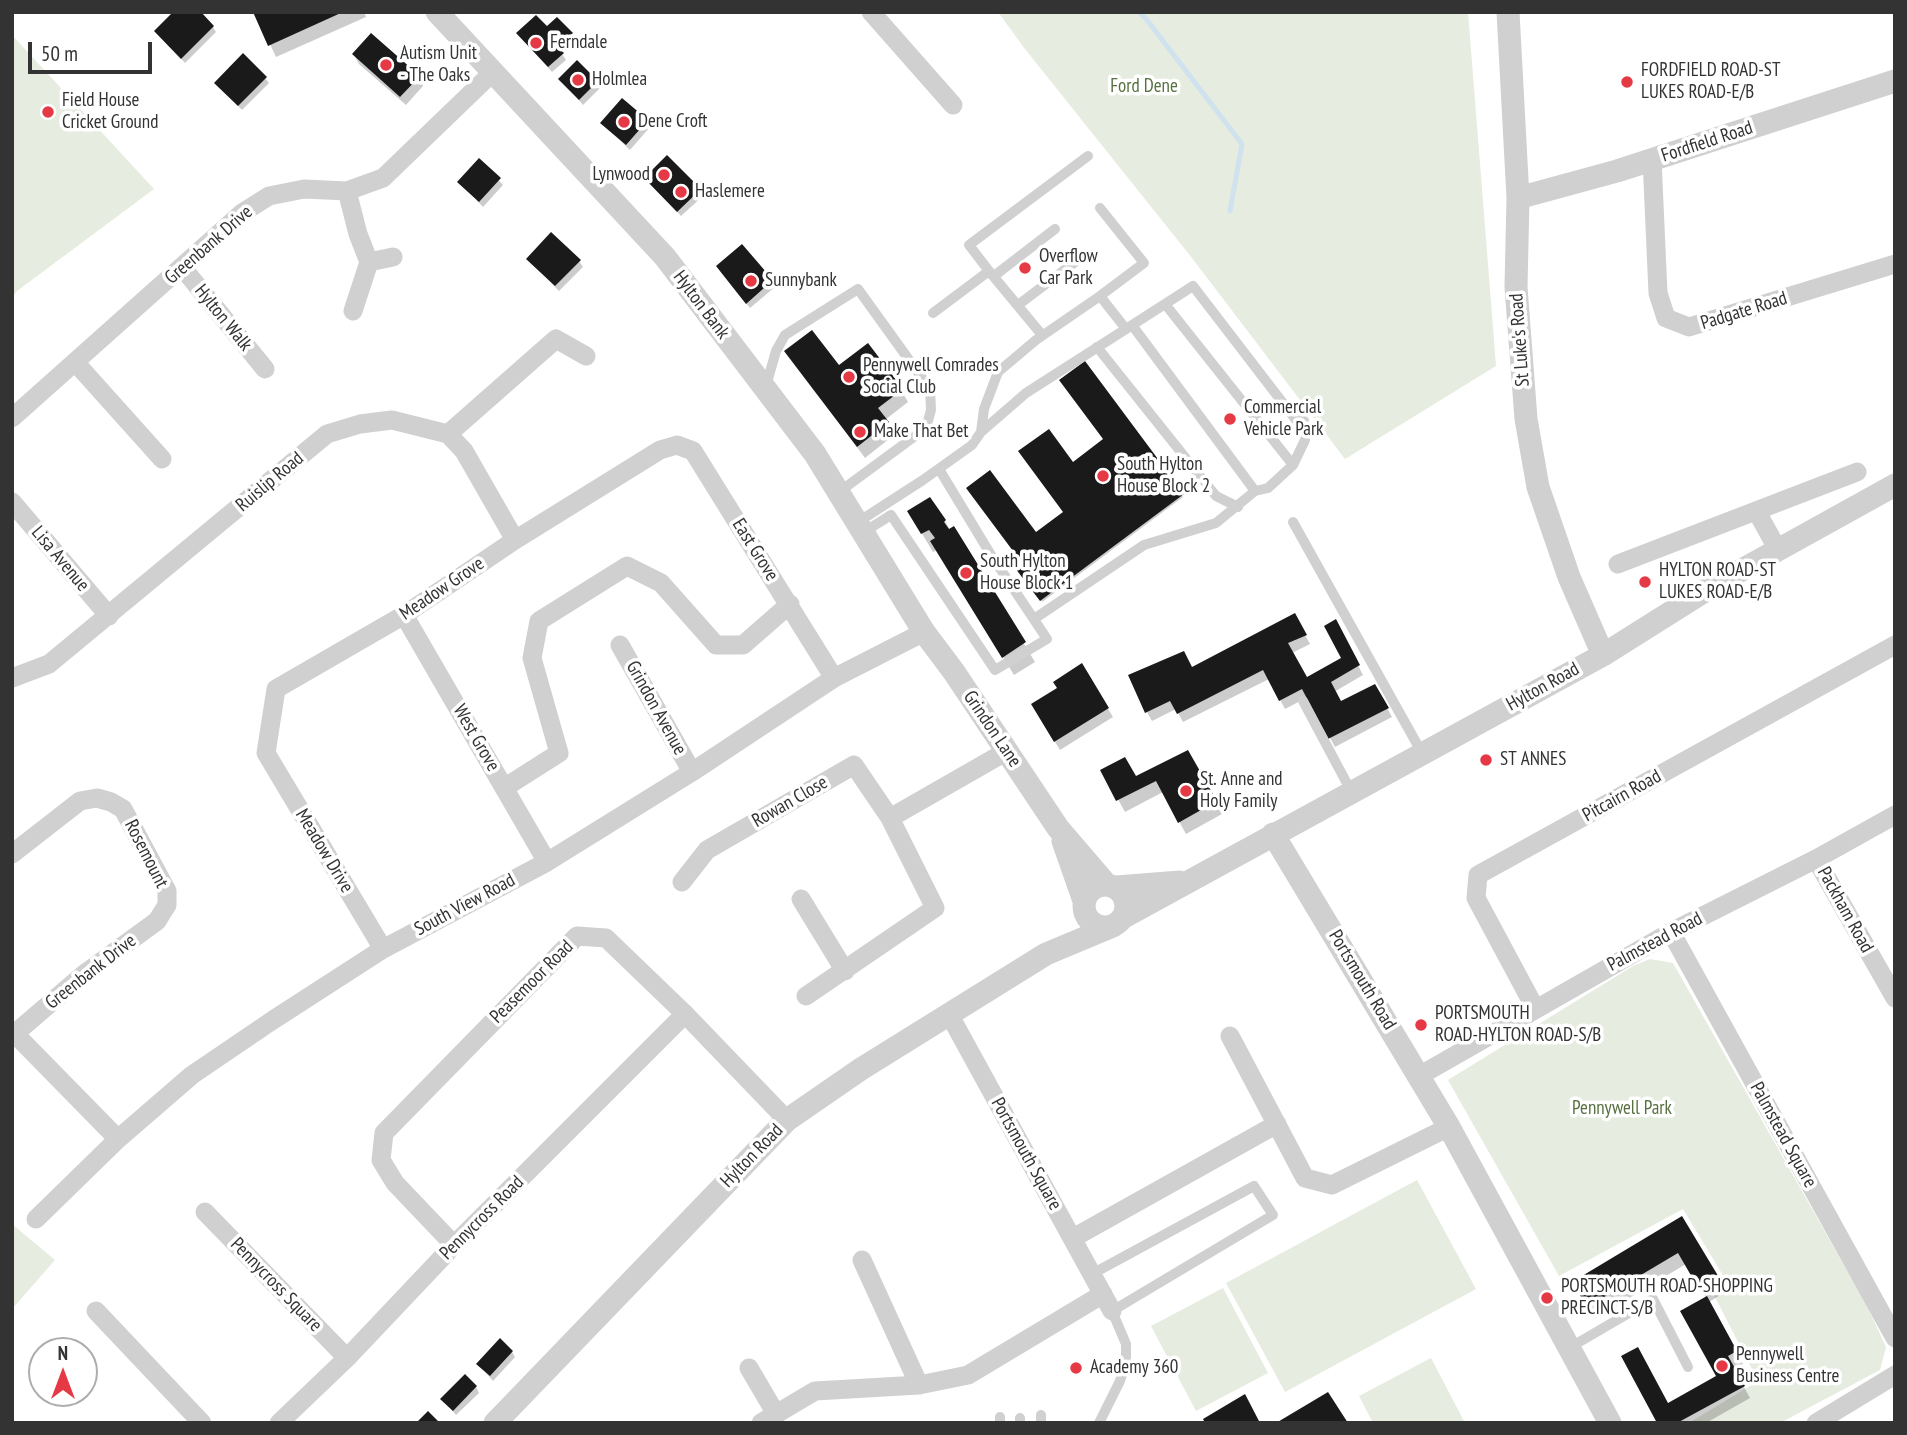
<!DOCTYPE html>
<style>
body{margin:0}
#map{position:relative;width:1907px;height:1435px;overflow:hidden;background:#fff;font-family:"PT Sans Narrow",sans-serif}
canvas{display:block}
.frame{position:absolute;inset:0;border:14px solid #333;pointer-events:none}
.north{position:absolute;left:28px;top:1337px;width:70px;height:70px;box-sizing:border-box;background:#fff;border:2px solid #adadad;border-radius:50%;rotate:0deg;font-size:19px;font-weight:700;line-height:28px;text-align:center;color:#333}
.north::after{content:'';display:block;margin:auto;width:24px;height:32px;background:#e63946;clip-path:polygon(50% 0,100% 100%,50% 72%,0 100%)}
.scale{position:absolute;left:28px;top:42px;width:124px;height:32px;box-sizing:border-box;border:4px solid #333;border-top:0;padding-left:9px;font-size:21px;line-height:24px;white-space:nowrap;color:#333;-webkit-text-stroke:5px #fff;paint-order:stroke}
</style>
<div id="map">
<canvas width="1907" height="1435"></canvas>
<div class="frame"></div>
<div class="north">N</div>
<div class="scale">50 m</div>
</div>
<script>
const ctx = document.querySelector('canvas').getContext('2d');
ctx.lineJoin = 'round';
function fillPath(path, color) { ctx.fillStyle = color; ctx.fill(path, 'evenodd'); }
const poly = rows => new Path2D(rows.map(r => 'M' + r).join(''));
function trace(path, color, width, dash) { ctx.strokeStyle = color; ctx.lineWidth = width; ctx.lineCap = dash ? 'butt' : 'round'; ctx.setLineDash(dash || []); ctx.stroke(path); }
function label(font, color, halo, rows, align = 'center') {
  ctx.font = font + ' "PT Sans Narrow",sans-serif'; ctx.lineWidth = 7; ctx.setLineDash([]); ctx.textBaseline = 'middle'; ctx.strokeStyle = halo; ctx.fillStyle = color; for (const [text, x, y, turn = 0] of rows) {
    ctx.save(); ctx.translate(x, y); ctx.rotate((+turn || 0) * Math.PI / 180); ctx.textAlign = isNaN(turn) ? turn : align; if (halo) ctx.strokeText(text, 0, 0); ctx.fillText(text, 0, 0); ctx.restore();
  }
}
const green = poly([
 [998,12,1468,12,1496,366,1345,459,1192,258,1025,49],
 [12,35,154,189,17,291,12,298],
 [1650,959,1673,963,1867,1306,1886,1347,1880,1370,1780,1423,1689,1423,1758,1381,1713,1293,1727,1282,1683,1209,1559,1276,1448,1080,1633,966],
 [1417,1180,1476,1289,1285,1392,1226,1283],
 [12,1224,55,1260,12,1309],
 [1223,1288,1268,1373,1196,1411,1151,1326],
 [1431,1358,1465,1423,1373,1423,1359,1396]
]);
const shadow = poly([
 [255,12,364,12,366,17,276,57],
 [557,19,575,40,561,52,566,60,552,72,518,34,547,29],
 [213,27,216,32,185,63,156,32],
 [354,55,418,77,423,86,406,105,359,64],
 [577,62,600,88,583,105,560,79],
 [265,78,269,83,242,110,216,83],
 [647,121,650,127,630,150,602,123],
 [667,157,703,196,681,216,646,178],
 [479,160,503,185,483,207,459,182],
 [742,247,775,287,750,308,721,272],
 [528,259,579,261,583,267,559,291],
 [786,351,901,390,908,402,885,420,894,435,865,458],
 [1084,364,1183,497,1042,602,1008,556,1065,513,1072,464,1105,440],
 [909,512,945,521,950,530,954,528,1035,662,1014,675,937,550,933,552],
 [1294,615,1310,644,1292,653,1306,679,1343,659,1340,630,1363,675,1334,692,1341,703,1375,686,1392,717,1335,747,1308,697,1285,709,1269,679,1183,722,1176,709,1152,721,1147,712,1192,669],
 [1082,666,1113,717,1060,750,1033,705,1059,689],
 [1187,753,1222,814,1186,834,1163,792,1125,812,1102,770,1135,778],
 [1681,1218,1725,1292,1709,1302,1743,1364,1734,1369,1750,1398,1706,1423,1659,1423,1668,1405,1718,1377,1706,1298,1686,1264,1596,1318,1575,1283],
 [512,1352,515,1357,493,1381,478,1364],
 [476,1387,479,1393,456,1415,442,1399]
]);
const stream = poly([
 [1139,12,1147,20,1242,144,1230,211]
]);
const building = poly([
 [173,12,201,12,214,26,181,59,154,31],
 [253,12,343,12,268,46],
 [536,15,547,26,557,17,573,33,558,47,564,53,548,67,516,33],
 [371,33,420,76,400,97,352,54],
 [243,53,267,77,238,106,214,83],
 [577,60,598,81,579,100,558,79],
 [622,98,648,120,626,145,600,123],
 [667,155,701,189,677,212,644,178],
 [479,158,501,178,479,202,457,182],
 [551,232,581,260,555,286,526,259],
 [742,244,773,280,746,304,716,266],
 [812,330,839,365,868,343,903,389,878,408,889,422,857,447,784,351],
 [1085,361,1184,494,1040,601,1006,556,1013,551,966,488,990,470,1036,532,1063,512,1018,451,1049,429,1073,462,1103,439,1059,380],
 [930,497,946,520,944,522,949,529,954,526,1026,642,1002,658,930,541,935,538,929,530,921,534,907,511],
 [1295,613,1307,635,1288,643,1307,677,1341,658,1324,626,1336,619,1360,665,1331,682,1341,701,1375,684,1389,708,1328,739,1302,689,1279,701,1263,670,1177,714,1170,701,1145,713,1128,675,1184,651,1192,667],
 [1082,663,1109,708,1054,742,1031,704,1057,688,1053,682],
 [1188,750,1217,801,1178,823,1156,781,1116,801,1100,770,1125,757,1136,776],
 [1682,1216,1720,1279,1700,1291,1678,1253,1587,1307,1572,1282],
 [1707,1296,1737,1351,1728,1356,1745,1386,1677,1423,1657,1423,1621,1356,1638,1347,1668,1403,1716,1376,1680,1311],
 [500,1338,513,1351,490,1376,476,1364],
 [465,1374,477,1386,453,1411,440,1399],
 [1328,1392,1348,1423,1276,1423],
 [1245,1394,1260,1423,1205,1423,1203,1419],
 [428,1411,440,1423,416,1423]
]);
const service = poly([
 [1100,208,1144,263,1100,296],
 [989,271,969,245,1088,156],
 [994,276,1055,229],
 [1018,305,1079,259],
 [933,313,989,271,1042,335],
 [1132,325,1255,491,1268,488,1293,465],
 [1097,347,1216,496,1238,507],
 [766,386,776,351,785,335,858,289,930,389,931,410,926,428,839,492],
 [981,432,1026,393,1165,304,1193,286,1296,420,1304,421,1305,440,1293,465,1165,304],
 [858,522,923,480,972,445,981,432,984,409,998,372,1036,340,1100,296,1126,329],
 [1293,522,1422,753],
 [864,532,891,515,995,670,1047,639,991,555,939,469],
 [1034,619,1144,545,1216,523,1255,491],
 [1303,701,1351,791],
 [1092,1274,1254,1186,1273,1215,1112,1311,1126,1344,1126,1361,1120,1381,1099,1423],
 [1569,1348,1653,1299,1688,1367],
 [1041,1415,1041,1423],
 [1000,1417,1000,1423],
 [1020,1418,1020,1423]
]);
const minor = poly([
 [871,12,953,105],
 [1652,159,1658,293,1666,318,1689,327,1895,264],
 [347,191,358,234,369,262,353,311],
 [369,262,393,257],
 [182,267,265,369],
 [75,362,162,459],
 [12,418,242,213,269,196,304,189,347,191,383,178,492,73],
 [448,434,556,339,586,356],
 [12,502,109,616],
 [1757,512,1778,550],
 [1618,564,1857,472],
 [404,615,547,862],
 [620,645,692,772],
 [12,678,49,664,327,434,360,424,392,420,448,434,464,451,515,540],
 [504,788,559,753,532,658,539,621,627,566,661,583,716,645,743,645,790,604],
 [890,818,1007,751],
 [12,854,80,801,97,798,111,802,123,809,167,891,167,905,157,921,83,975,12,1036],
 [1816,859,1895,998],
 [682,882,707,850,854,765,890,818,935,908,806,996],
 [801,899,845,971],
 [1671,932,1895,1338],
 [383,949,266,753,276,689,404,615,515,540,660,450,677,445,693,451,834,678],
 [1535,1008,1476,898,1478,875,1895,645],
 [949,1014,1112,1311],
 [15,1034,118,1139],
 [1230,1036,1305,1178,1332,1185,1449,1127],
 [1419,1076,1671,932,1816,859,1895,815],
 [205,1212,347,1358],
 [36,1219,118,1139,192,1075,273,1020,383,949,547,862,692,772,834,678,924,632],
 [1073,1238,1277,1124],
 [454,1245,395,1183,381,1160,384,1133,577,936,606,938,685,1014,787,1120],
 [862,1260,919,1385],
 [96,1311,202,1423],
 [749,1368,776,1414],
 [279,1423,347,1358,454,1245,685,1014],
 [761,1423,815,1391,919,1385,968,1375,1103,1294],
 [1816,1423,1895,1375]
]);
const tertiary = poly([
 [437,12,665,257,815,454,924,632,954,672,1058,828,1106,884],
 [1508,12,1518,198,1516,287,1526,419,1538,487,1569,577,1603,655],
 [1518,198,1617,171,1895,81],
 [1273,834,1449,1127,1610,1423],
 [1063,841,1084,901],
 '1084 906a21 21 0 1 1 42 0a21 21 0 1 1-42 0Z',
 [1117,887,1180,882],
 [1124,917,1603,655,1711,587,1895,485],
 [495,1423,787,1120,861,1069,1046,954,1113,926]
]);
const markers = [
 [536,43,7,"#e63946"],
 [386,65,7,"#e63946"],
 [578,80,7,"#e63946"],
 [1627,82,7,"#e63946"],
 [48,112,7,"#e63946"],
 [624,122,7,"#e63946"],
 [664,175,7,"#e63946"],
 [681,192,7,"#e63946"],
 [1025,268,7,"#e63946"],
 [751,281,7,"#e63946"],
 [849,377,7,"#e63946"],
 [1230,419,7,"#e63946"],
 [860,432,7,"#e63946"],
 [1103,476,7,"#e63946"],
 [966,573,7,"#e63946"],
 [1645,582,7,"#e63946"],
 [1486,760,7,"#e63946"],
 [1186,791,7,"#e63946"],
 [1421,1025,7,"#e63946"],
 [1547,1298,7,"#e63946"],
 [1722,1366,7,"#e63946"],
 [1076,1368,7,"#e63946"]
];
const poiNames = [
 ["Ferndale",550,43],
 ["Autism Unit",400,54],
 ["- The Oaks",400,76],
 ["FORDFIELD ROAD-ST",1641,71],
 ["LUKES ROAD-E/B",1641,93],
 ["Holmlea",592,80],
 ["Field House",62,101],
 ["Cricket Ground",62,123],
 ["Dene Croft",638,122],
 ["Lynwood",650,175,"right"],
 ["Haslemere",695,192],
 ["Overflow",1039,257],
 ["Car Park",1039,279],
 ["Sunnybank",765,281],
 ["Pennywell Comrades",863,366],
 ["Social Club",863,388],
 ["Commercial",1244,408],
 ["Vehicle Park",1244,430],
 ["Make That Bet",874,432],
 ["South Hylton",1117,465],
 ["House Block 2",1117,487],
 ["South Hylton",980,562],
 ["House Block 1",980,584],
 ["HYLTON ROAD-ST",1659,571],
 ["LUKES ROAD-E/B",1659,593],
 ["ST ANNES",1500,760],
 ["St. Anne and",1200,780],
 ["Holy Family",1200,802],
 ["PORTSMOUTH",1435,1014],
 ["ROAD-HYLTON ROAD-S/B",1435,1036],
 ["PORTSMOUTH ROAD-SHOPPING",1561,1287],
 ["PRECINCT-S/B",1561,1309],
 ["Pennywell",1736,1355],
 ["Business Centre",1736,1377],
 ["Academy 360",1090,1368]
];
const parkNames = [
 ["Ford Dene",1144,87],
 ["Pennywell Park",1622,1109]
];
const streetNames = [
 ["Fordfield Road",1707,142,-18],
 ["Greenbank Drive",209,245,-41],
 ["Hylton Bank",701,305,53],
 ["Padgate Road",1744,311,-17],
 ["Hylton Walk",223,318,51],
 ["St Luke's Road",1520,340,-94],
 ["Ruislip Road",270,482,-40],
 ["East Grove",755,550,58],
 ["Lisa Avenue",60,559,50],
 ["Meadow Grove",442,589,-34],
 ["Hylton Road",1543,687,-29],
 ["Grindon Avenue",656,708,61],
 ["Grindon Lane",992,729,56],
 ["West Grove",476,738,60],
 ["Pitcairn Road",1622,796,-29],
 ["Rowan Close",790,802,-30],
 ["Meadow Drive",324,851,59],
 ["Rosemount",146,854,63],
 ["South View Road",465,905,-28],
 ["Packham Road",1845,910,61],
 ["Palmstead Road",1655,942,-28],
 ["Greenbank Drive",91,972,-38],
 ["Portsmouth Road",1362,980,59],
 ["Peasemoor Road",532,982,-45],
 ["Palmstead Square",1783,1135,61],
 ["Portsmouth Square",1026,1154,61],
 ["Hylton Road",752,1156,-46],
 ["Pennycross Road",482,1218,-45],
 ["Pennycross Square",276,1285,46]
];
fillPath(green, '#e6ecdf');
fillPath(shadow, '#0003');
trace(stream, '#cfe2ee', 5);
fillPath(building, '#1a1a1a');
trace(service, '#d0d0d0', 10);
trace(minor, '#d0d0d0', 19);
trace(tertiary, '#d0d0d0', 23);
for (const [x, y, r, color] of markers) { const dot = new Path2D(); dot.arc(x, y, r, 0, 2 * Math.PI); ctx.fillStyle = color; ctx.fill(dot); trace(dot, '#fff', 2.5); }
label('19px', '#333', '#fff', poiNames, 'left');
label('19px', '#56703f', '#fff', parkNames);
label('19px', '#333', '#fff', streetNames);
</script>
